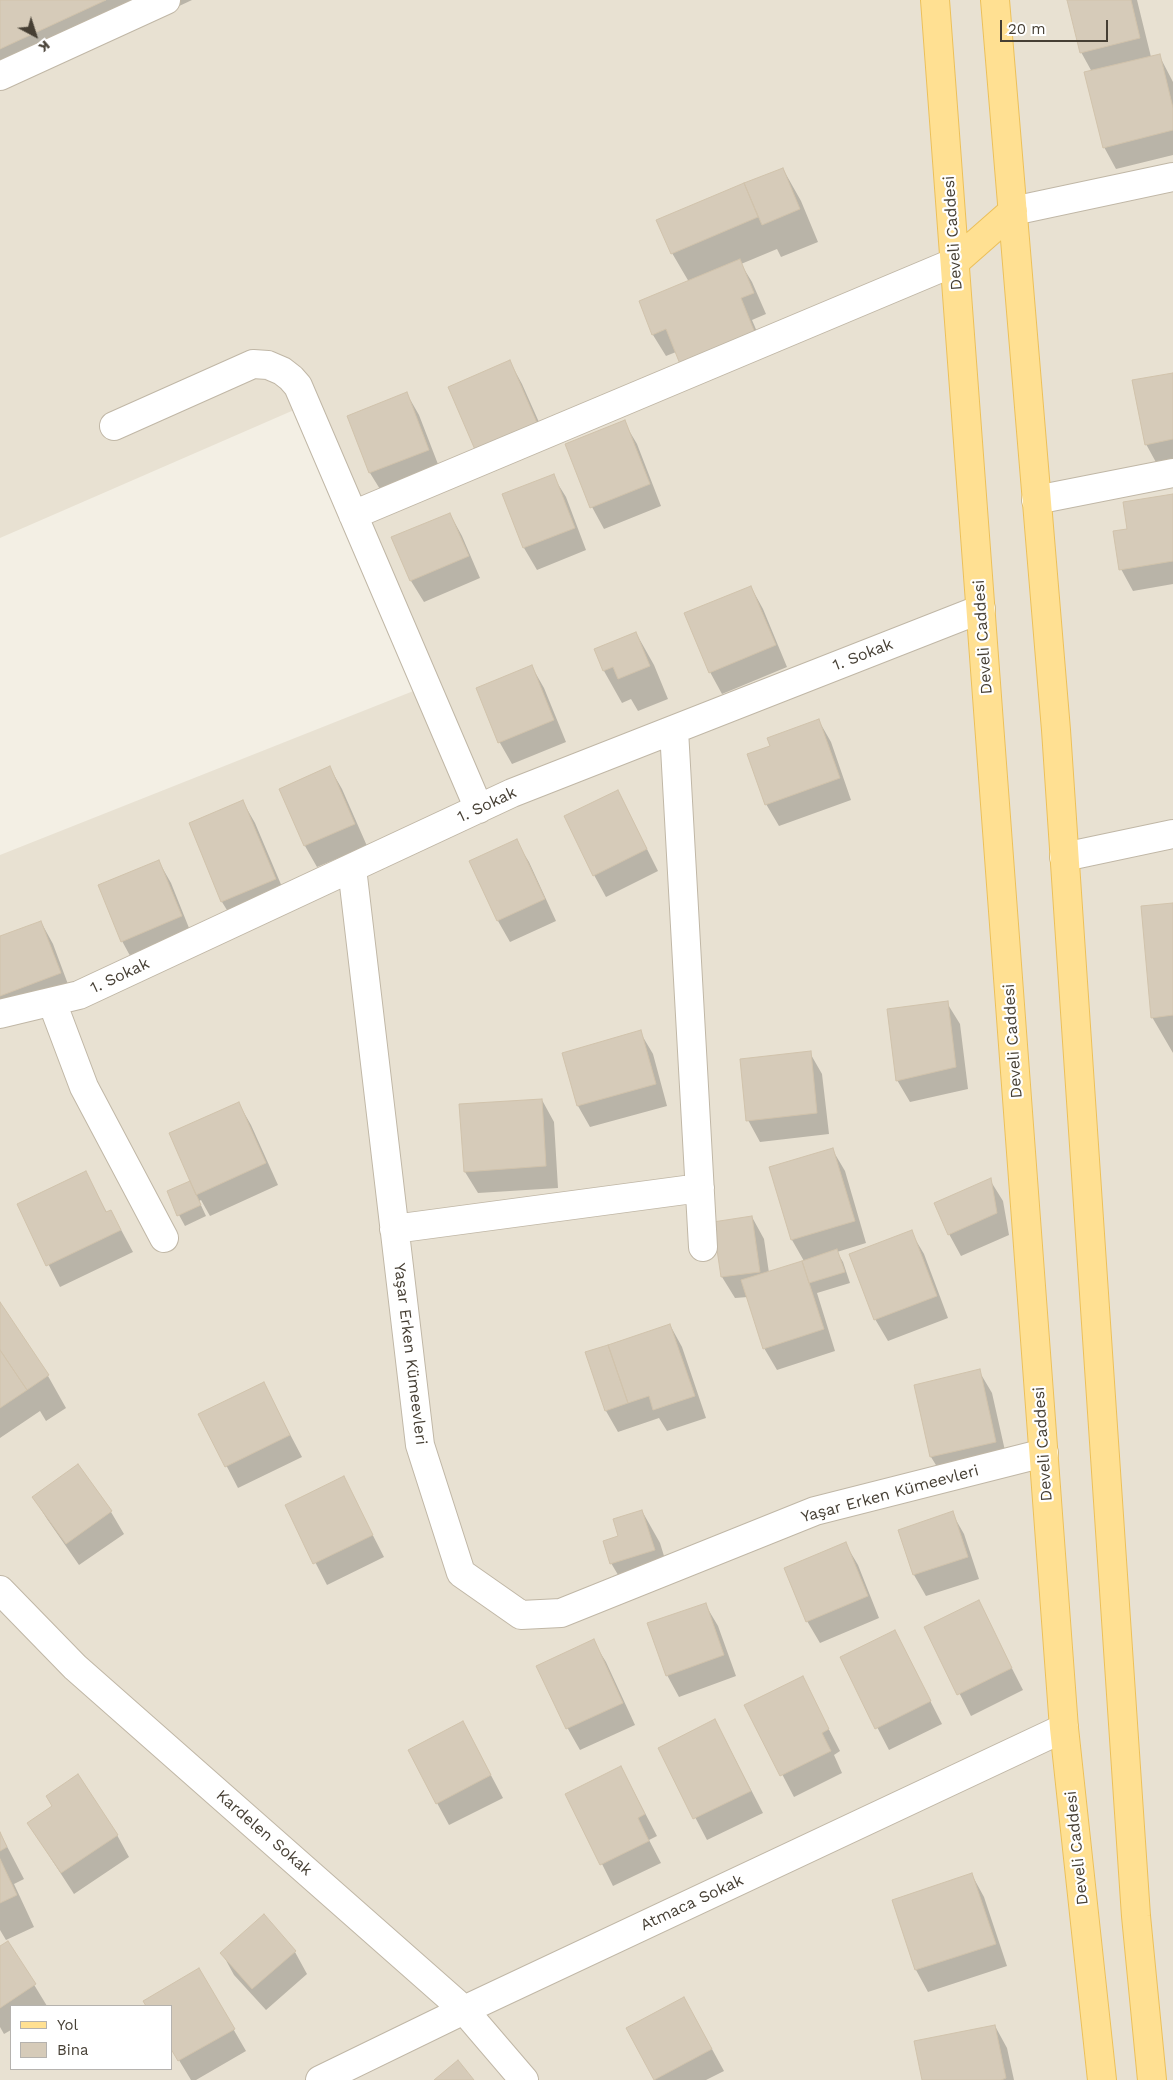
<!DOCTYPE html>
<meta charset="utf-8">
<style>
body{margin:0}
#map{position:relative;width:1173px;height:2080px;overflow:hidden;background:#f3efe4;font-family:"Work Sans",sans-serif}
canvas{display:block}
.legend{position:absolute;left:10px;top:2005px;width:162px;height:65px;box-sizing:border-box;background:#fff;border:1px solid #b5b2ae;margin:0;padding:6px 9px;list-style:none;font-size:15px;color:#463f34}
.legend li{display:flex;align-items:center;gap:10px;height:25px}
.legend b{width:25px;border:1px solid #b5b2ae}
.north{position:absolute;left:10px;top:10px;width:50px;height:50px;-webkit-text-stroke:4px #fff;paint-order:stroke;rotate:140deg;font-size:14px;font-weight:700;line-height:20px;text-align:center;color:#463f34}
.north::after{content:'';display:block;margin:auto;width:18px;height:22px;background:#463f34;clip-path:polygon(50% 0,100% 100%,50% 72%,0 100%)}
.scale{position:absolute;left:1000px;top:20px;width:108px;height:22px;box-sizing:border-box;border:2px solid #463f34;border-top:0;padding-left:6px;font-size:15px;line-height:18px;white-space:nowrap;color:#463f34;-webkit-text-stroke:4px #fff;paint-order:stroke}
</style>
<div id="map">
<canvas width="1173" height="2080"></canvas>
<ul class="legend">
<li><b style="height:6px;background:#ffe092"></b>Yol</li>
<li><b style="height:14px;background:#d6cbb9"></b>Bina</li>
</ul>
<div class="north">K</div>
<div class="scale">20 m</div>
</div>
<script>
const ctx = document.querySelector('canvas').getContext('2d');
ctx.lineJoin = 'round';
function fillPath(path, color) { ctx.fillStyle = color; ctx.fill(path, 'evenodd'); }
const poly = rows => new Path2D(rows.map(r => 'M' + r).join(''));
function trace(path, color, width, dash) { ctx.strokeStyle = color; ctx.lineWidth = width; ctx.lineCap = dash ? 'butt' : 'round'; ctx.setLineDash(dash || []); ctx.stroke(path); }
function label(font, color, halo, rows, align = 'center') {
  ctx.font = font + ' "Work Sans",sans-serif'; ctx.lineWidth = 4.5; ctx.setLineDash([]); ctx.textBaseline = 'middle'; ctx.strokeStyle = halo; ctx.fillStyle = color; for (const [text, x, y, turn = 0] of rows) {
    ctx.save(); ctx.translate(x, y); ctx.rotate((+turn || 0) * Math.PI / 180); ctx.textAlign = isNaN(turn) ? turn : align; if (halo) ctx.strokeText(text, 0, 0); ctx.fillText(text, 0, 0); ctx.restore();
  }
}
const residential = poly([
 [0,0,1173,0,1173,2080,0,2080,0,855,421,688,294,410,0,538],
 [11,2006,171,2006,171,2069,11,2069]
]);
const shadow = poly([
 [0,0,192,0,0,90],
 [1068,0,1137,0,1151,57,1159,55,1173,82,1173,155,1116,169,1104,147,1092,72,1081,52],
 [783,169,801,201,818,242,781,257,777,249,741,264,752,282,766,314,752,320,767,355,676,352,666,356,653,335,640,302,689,282,672,253,658,220],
 [510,362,522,384,550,447,490,473,477,451],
 [1173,374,1173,463,1158,466,1146,444],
 [407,394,419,415,441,472,383,494,370,473,349,416],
 [624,422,637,444,661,506,604,529,592,507],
 [553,476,566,497,586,550,537,570,524,548,504,495],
 [1173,495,1173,584,1133,591,1121,569,1128,530],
 [450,514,462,536,480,578,424,602,411,581,393,538],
 [751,587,763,609,787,667,722,694,710,672],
 [636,633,654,665,668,699,638,711,631,699,622,703,604,671,595,649],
 [532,667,544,688,566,742,512,764,500,743,478,689],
 [819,721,831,742,851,800,779,826,766,804],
 [330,768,342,789,367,846,317,867,305,846],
 [618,791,658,871,606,897,594,875],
 [243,802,255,823,288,901,235,923,222,902,190,824],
 [516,841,529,862,556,921,510,942,498,921,471,862],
 [159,862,171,883,193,938,134,963,122,941],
 [1173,904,1173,1053,1152,1017],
 [41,922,53,944,72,995,11,1018,0,1000,0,938],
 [947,1003,960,1024,968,1089,910,1102,897,1080],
 [640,1032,653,1054,667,1106,590,1127,578,1106],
 [810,1053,822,1074,829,1134,760,1142,748,1120],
 [542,1100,554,1122,558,1188,478,1193,465,1172],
 [239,1104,251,1125,278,1185,210,1216,201,1200,199,1201,206,1216,185,1226,179,1215],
 [832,1149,845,1171,866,1243,837,1252,843,1262,850,1283,817,1293,835,1351,777,1370,764,1348,748,1297,735,1298,722,1277,752,1217,764,1239,769,1273,804,1261,792,1240,770,1168],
 [86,1173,107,1213,111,1211,133,1252,60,1287,18,1205],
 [990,1180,1003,1201,1009,1235,961,1256,949,1234],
 [911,1232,924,1254,948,1318,888,1341,875,1319],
 [0,1304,48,1376,66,1408,46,1421,40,1411,0,1438],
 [670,1325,682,1347,706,1418,667,1431,659,1418,618,1432,606,1411,587,1353],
 [979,1371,992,1393,1008,1464,944,1478,931,1457],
 [263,1383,302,1457,238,1488,200,1415],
 [78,1466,111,1512,124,1534,79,1565,47,1519,34,1498],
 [343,1477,384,1557,327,1585,286,1506],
 [642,1511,660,1543,672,1582,630,1595,611,1563],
 [952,1513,964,1534,979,1579,926,1596,914,1575],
 [845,1543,858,1565,879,1618,820,1643,807,1621],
 [978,1602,1023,1690,971,1716,926,1628],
 [705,1604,718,1626,736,1676,679,1697,667,1675],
 [895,1632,942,1724,889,1750,841,1658],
 [593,1641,606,1662,635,1725,580,1750,568,1729,538,1667],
 [802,1677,840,1751,834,1755,842,1773,794,1797,746,1705],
 [715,1720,763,1813,707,1840,659,1748],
 [475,1745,503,1798,449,1825,437,1803],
 [621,1767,657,1836,649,1840,661,1863,613,1886,567,1794],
 [28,1823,117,1835,129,1857,74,1894],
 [0,1833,24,1879,14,1884,34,1927,6,1940,0,1930],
 [972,1875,984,1897,1007,1966,928,1992,916,1970,894,1901],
 [8,1942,47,2006,11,2006,11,2030,4,2034,0,2027,0,1947],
 [295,1952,307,1974,266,2010,234,1975,222,1953],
 [199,1970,246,2051,196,2080,191,2080,171,2047,171,2006,148,2006,145,2001],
 [696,2020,724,2071,706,2080,655,2080,628,2028],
 [995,2026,1007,2048,1014,2080,923,2080]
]);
const building = poly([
 [0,0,106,0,0,49,0,0],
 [1067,0,1131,0,1140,38,1080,53,1067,0],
 [1160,54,1173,108,1173,130,1103,148,1084,72,1160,54],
 [783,168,800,209,762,225,744,183,783,168],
 [744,183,758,217,671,254,656,220,744,183],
 [740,259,754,293,741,298,755,333,680,364,666,329,652,335,639,301,740,259],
 [510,360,538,425,476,452,448,387,510,360],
 [1173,373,1173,439,1145,445,1132,380,1173,373],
 [407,392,429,450,369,473,347,416,407,392],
 [625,420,650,484,590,508,565,444,625,420],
 [554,474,575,528,523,548,502,494,554,474],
 [1173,494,1173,561,1119,570,1113,531,1127,529,1123,502,1173,494],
 [450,513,469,556,410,581,391,537,450,513],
 [751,586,776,645,709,673,684,613,751,586],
 [636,632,650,666,618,679,613,667,603,671,594,649,636,632],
 [532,665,554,720,498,743,476,688,532,665],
 [819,719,840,778,765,805,747,754,770,746,767,738,819,719],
 [330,766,355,824,304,846,279,789,330,766],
 [618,790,647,849,593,876,564,816,618,790],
 [243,800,276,879,221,902,189,823,243,800],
 [517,839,545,899,497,921,469,861,517,839],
 [159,860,182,916,121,942,98,885,159,860],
 [1173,903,1173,1015,1151,1018,1141,906,1173,903],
 [41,921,61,973,0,996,0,936,41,921],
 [948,1001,956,1067,896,1081,887,1009,948,1001],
 [641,1030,656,1084,577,1106,562,1053,641,1030],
 [811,1051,817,1113,746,1121,740,1059,811,1051],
 [542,1099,546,1166,464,1172,459,1104,542,1099],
 [239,1102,266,1163,196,1195,169,1133,239,1102],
 [833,1148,855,1221,791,1240,769,1167,833,1148],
 [86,1171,106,1212,111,1210,121,1230,46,1266,17,1204,86,1171],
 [991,1178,997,1213,948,1235,934,1203,991,1178],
 [190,1181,201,1205,177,1216,167,1191,190,1181],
 [752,1216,760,1272,721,1277,713,1222,752,1216],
 [912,1230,937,1296,874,1320,849,1254,912,1230],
 [837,1249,845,1272,809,1283,802,1261,837,1249],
 [802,1261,824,1329,763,1349,741,1280,802,1261],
 [0,1302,49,1375,27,1390,0,1350,0,1302],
 [670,1324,695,1396,653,1410,649,1396,628,1403,608,1345,670,1324],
 [608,1345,628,1403,605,1411,585,1352,608,1345],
 [0,1350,27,1390,0,1408,0,1350],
 [980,1369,996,1442,930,1457,914,1385,980,1369],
 [264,1382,290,1435,225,1467,198,1414,264,1382],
 [78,1464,112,1511,66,1544,32,1497,78,1464],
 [344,1476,373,1535,313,1564,285,1505,344,1476],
 [642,1510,655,1550,610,1564,603,1541,618,1536,613,1519,642,1510],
 [953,1511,968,1557,913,1575,898,1530,953,1511],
 [846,1542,868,1596,806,1622,784,1568,846,1542],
 [979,1600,1012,1668,957,1695,924,1627,979,1600],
 [706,1603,724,1655,666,1676,647,1623,706,1603],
 [895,1630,931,1701,875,1729,840,1657,895,1630],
 [594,1639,623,1703,566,1729,536,1666,594,1639],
 [803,1676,829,1729,822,1733,831,1751,780,1776,744,1705,803,1676],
 [715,1719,751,1791,693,1819,658,1748,715,1719],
 [463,1721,491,1775,436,1804,408,1750,463,1721],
 [621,1766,645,1814,638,1818,649,1841,600,1865,565,1794,621,1766],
 [78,1774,118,1835,61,1873,27,1823,52,1806,46,1796,78,1774],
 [0,1832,7,1847,0,1851,0,1832],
 [0,1859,17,1895,0,1903,0,1859],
 [972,1873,996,1944,915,1970,892,1900,972,1873],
 [264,1914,296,1951,252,1989,220,1953,264,1914],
 [8,1941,36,1984,0,2008,0,1946,8,1941],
 [199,1968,235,2029,178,2061,171,2049,171,2006,146,2006,143,2001,199,1968],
 [684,1997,712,2049,654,2080,626,2028,684,1997],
 [995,2025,1006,2078,1001,2080,922,2080,914,2041,995,2025],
 [458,2060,474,2080,434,2080,458,2060]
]);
const minor = poly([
 [0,76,166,0],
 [1013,211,1173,177],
 [114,426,253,364,268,365,282,371,291,378,298,386,479,809],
 [1036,500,1173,473],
 [353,515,955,262],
 [674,730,703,1247],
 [1064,857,1173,834],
 [352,868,420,1445,461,1573,521,1615,561,1613,815,1511,1044,1453],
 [52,1002,84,1087,164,1238],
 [0,1014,79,995,512,793,981,609],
 [394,1229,700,1188],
 [0,1590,75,1667,464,2010,524,2080],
 [320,2080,464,2010,1064,1728]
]);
const major = poly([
 [935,0,1064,1728,1102,2080],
 [995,0,1056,730,1136,1916,1152,2080],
 [955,262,1013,211]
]);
const streetNames = [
 ["Develi Caddesi",953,233,-94],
 ["Develi Caddesi",983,637,-94],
 ["1. Sokak",863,655,-21],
 ["1. Sokak",487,805,-25],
 ["1. Sokak",120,976,-25],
 ["Develi Caddesi",1013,1041,-94],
 ["Yaşar Erken Kümeevleri",410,1354,83],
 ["Develi Caddesi",1043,1444,-94],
 ["Yaşar Erken Kümeevleri",890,1494,-15],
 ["Kardelen Sokak",264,1833,41],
 ["Develi Caddesi",1077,1848,-96],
 ["Atmaca Sokak",692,1903,-25]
];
fillPath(residential, '#e8e1d2');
fillPath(shadow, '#0003');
fillPath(building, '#d6cbb9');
trace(building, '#d1c3ac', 1);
trace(minor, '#c0b7a6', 30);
trace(major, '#ecc05a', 30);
trace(minor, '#fff', 28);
trace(major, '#ffe092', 28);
label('16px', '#463f34', '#fff', streetNames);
</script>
